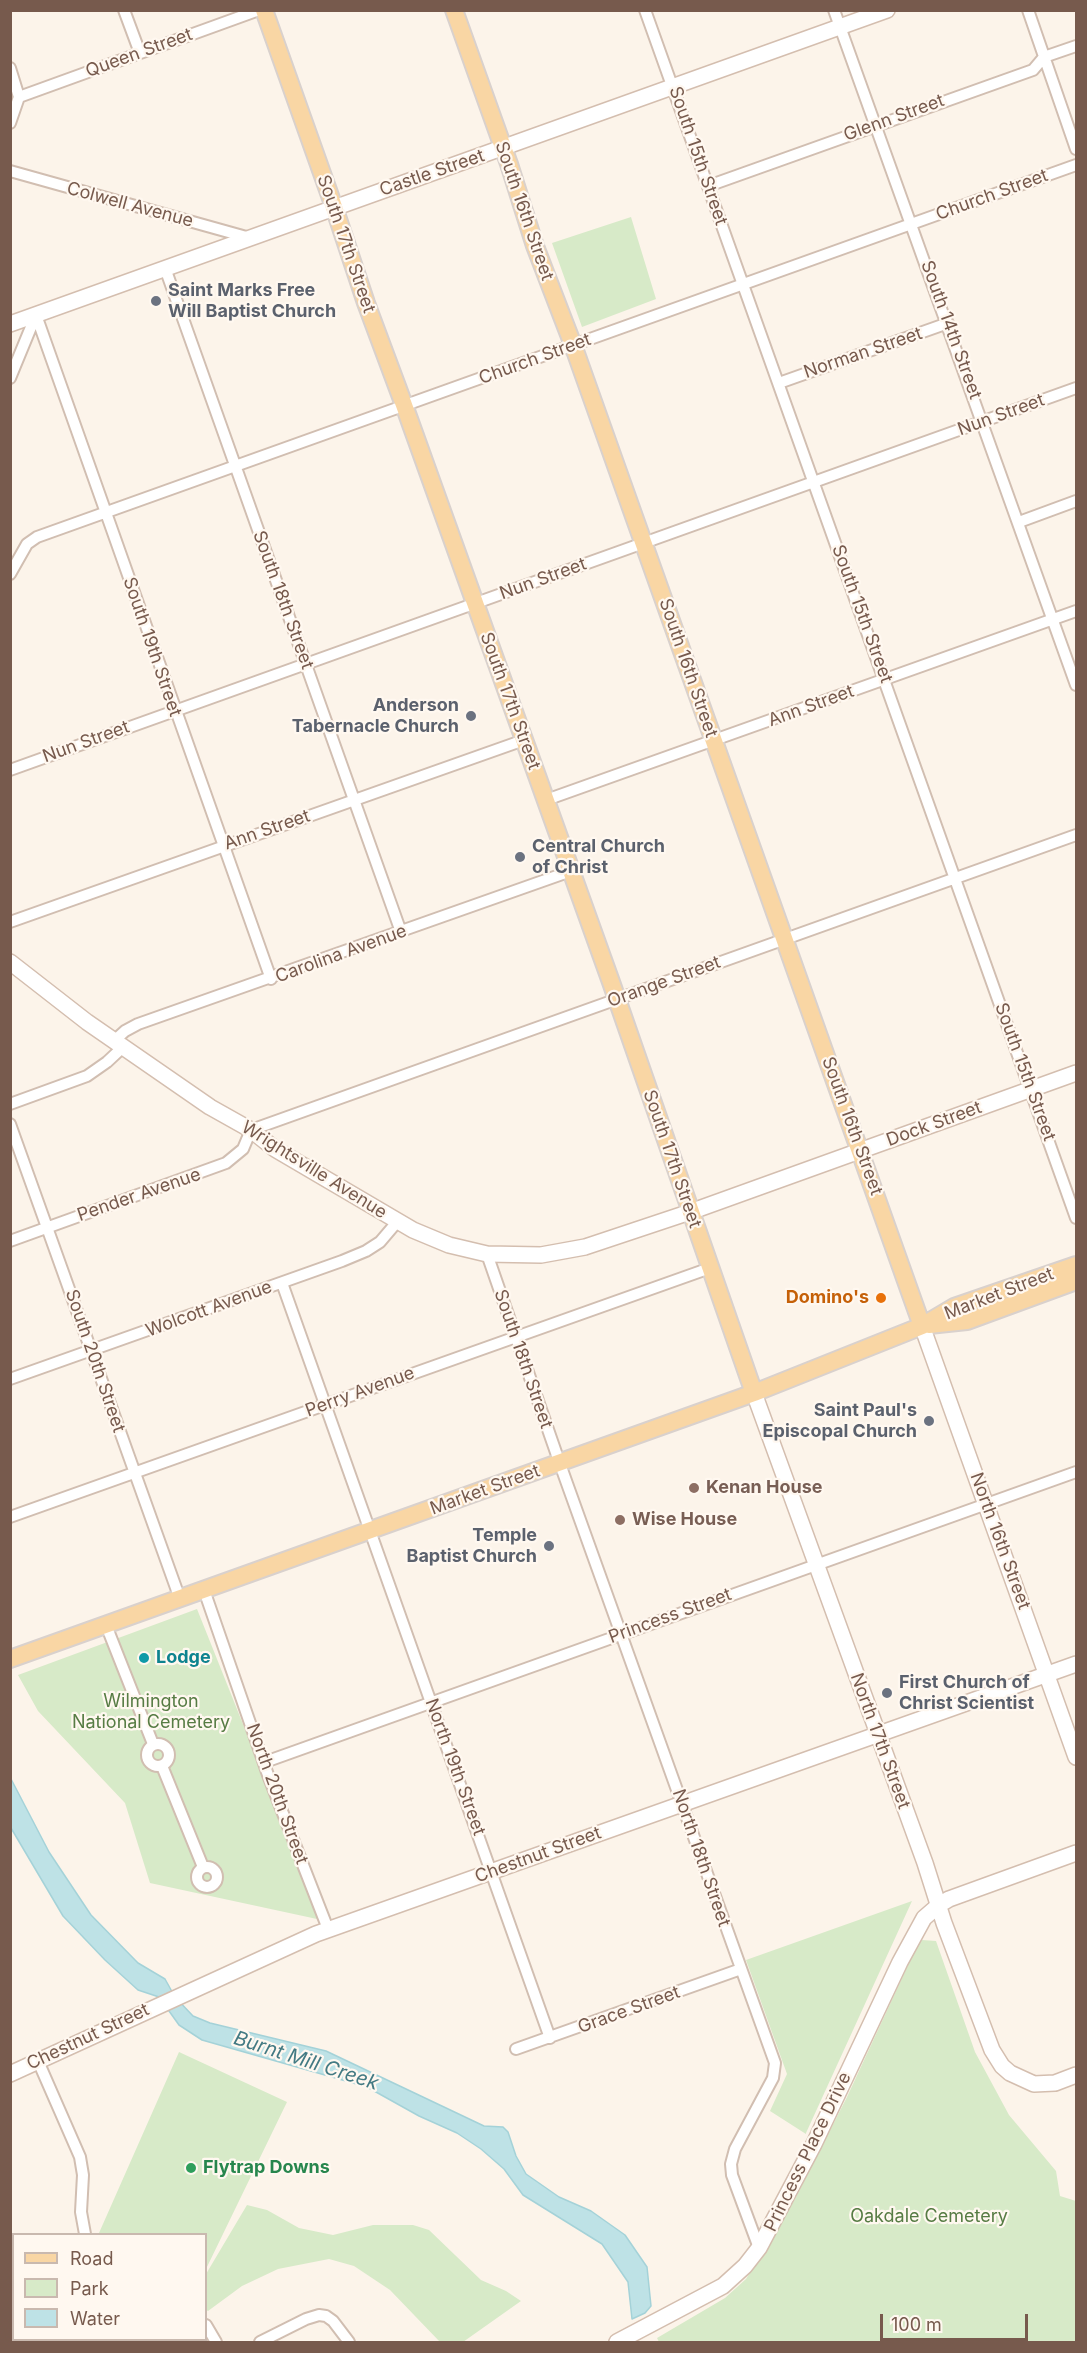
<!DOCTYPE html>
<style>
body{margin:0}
#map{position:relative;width:1087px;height:2353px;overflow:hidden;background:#fcf4ea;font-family:Inter,sans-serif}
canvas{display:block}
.frame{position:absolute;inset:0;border:12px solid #775a4d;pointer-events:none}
.legend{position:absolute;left:12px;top:2233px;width:195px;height:108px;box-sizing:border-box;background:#fff8f0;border:2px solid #c9b9af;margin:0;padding:8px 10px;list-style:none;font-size:18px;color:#775a4d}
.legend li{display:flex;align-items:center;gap:12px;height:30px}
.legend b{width:30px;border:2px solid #c9b9af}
.scale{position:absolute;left:880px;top:2314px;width:148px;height:27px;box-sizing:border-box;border:3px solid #775a4d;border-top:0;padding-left:8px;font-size:18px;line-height:21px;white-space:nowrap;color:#775a4d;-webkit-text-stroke:4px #fff8f0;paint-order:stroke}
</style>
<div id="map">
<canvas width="1087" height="2353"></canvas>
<div class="frame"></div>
<ul class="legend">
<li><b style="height:8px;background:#f9d6a4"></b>Road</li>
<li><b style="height:16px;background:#d7eac8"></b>Park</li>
<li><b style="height:16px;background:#bee2e6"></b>Water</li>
</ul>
<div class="scale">100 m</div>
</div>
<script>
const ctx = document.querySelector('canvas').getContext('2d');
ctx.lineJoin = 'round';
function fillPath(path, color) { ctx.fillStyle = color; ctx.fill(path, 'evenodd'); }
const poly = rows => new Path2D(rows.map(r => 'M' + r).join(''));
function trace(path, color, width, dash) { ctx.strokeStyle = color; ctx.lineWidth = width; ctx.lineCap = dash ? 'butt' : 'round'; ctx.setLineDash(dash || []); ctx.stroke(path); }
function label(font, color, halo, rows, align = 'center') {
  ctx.font = font + ' Inter,sans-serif'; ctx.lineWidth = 4.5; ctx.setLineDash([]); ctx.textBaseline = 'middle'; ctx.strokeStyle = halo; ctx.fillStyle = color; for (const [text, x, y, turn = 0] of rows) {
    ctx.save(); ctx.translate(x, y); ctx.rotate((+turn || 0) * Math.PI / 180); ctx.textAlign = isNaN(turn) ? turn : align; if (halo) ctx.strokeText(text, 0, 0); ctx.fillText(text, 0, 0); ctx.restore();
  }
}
const green = poly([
 [631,217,656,299,582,327,552,243],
 [197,1609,320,1917,317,1919,150,1883,125,1803,38,1711,18,1675],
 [912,1901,806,2133,806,2134,770,2111,787,2074,746,1960],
 [922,1940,936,1941,975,2052,1009,2115,1056,2171,1060,2196,1076,2201,1076,2342,659,2342,657,2338,725,2298,746,2279,795,2199,847,2097,915,1950],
 [179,2052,287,2102,206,2269,206,2234,99,2233],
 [247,2205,267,2210,299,2228,333,2235,373,2225,413,2225,429,2230,481,2280,506,2291,521,2301,463,2342,440,2342,390,2290,354,2266,329,2259,278,2269,242,2286,208,2311,206,2310,206,2274]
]);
const water = poly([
 [10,1777,49,1852,91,1915,138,1963,165,1979,175,1997,193,2016,210,2023,326,2051,484,2126,503,2127,508,2132,516,2156,526,2174,559,2197,591,2211,625,2235,647,2267,651,2306,645,2313,632,2319,628,2282,602,2244,523,2195,504,2169,481,2149,457,2133,419,2116,367,2087,202,2040,179,2025,159,1997,138,1990,105,1960,63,1916,11,1828,10,1777]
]);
const street = poly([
 [124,10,140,53],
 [645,10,1076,1218],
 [834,10,1076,685],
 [1028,10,1076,149],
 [10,68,19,97,10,123],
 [19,97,259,10],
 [10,171,250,238],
 [708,186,1033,70,1044,57,1076,46],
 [165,268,401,932],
 [36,315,271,979],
 [10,378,36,315],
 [779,383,948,323],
 [1019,522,1076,501],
 [10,574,27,544,37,537,1076,165],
 [10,770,1076,388],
 [546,800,1076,611],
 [10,922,524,740],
 [114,1041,125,1031,138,1024,571,871],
 [10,1104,87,1076,107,1062,123,1047],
 [10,1124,180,1599],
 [10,1241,226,1163,243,1149,251,1130,1076,835],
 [487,1254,560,1464,775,2063,773,2078,735,2149,731,2164,732,2175,759,2248],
 [282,1283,550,2038],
 [10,1379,342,1261,366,1251,380,1242,397,1222],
 [10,1517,710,1268],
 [204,1590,268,1775,328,1929],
 [106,1625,153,1744],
 '147 1755a11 11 0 1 1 22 0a11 11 0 1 1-22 0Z',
 [265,1762,1076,1472],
 [162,1766,203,1867],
 '197 1877a10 10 0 1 1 20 0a10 10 0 1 1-20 0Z',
 [516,2049,741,1969],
 [38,2061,80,2157,83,2175,81,2212,85,2234],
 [10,2289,14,2295],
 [206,2325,216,2342],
 [39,2340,41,2342],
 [260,2342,306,2319,319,2315,326,2316,333,2321,349,2342]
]);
const secondary = poly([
 [10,324,887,10],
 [10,962,87,1022,210,1107,251,1130,275,1149,413,1230,449,1245,487,1254,541,1255,585,1247,690,1212,1076,1073],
 [922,1326,1076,1757],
 [754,1393,925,1863,944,1923,992,2050,1002,2066,1010,2073,1034,2084,1055,2083,1076,2075],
 [10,2074,316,1934,1076,1664],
 [617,2342,723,2286,745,2266,759,2248,814,2144,900,1962,924,1918,939,1905,949,1899,1076,1853]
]);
const primary = poly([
 [264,10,334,207,366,303,404,405,611,982,754,1393],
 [454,10,509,164,535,246,573,345,922,1326],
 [929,1325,967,1321,1076,1281],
 [10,1659,754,1393,922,1326,954,1307,1076,1265]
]);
const markers = [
 [156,301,6,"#6b7280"],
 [471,716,6,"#6b7280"],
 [520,857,6,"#6b7280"],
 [881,1298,6,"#e8710a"],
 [929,1421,6,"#6b7280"],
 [694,1488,6,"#8d6e63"],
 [620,1520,6,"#8d6e63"],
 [549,1546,6,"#6b7280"],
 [144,1658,6,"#0f9aa8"],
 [887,1693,6,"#6b7280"],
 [191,2168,6,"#2e9e5b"]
];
const streetNames = [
 ["Queen Street",139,53,-20],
 ["Glenn Street",894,118,-20],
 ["South 15th Street",698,156,71],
 ["Castle Street",432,173,-19],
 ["Church Street",992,195,-20],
 ["Colwell Avenue",130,205,15],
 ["South 16th Street",524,211,71],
 ["South 17th Street",346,244,71],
 ["South 14th Street",951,330,70],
 ["Norman Street",863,353,-19],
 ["Church Street",535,359,-20],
 ["Nun Street",1001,415,-20],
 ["Nun Street",543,579,-20],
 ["South 18th Street",283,600,70],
 ["South 15th Street",862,614,70],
 ["South 19th Street",152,647,71],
 ["South 16th Street",688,668,71],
 ["South 17th Street",510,701,70],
 ["Ann Street",811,706,-20],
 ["Nun Street",86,742,-20],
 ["Ann Street",267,830,-19],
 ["Carolina Avenue",341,954,-20],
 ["Orange Street",664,982,-20],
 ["South 15th Street",1025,1072,70],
 ["Dock Street",934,1124,-20],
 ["South 16th Street",852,1126,70],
 ["South 17th Street",672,1159,71],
 ["Wrightsville Avenue",314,1170,32],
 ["Pender Avenue",139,1195,-19],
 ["Market Street",999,1294,-21],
 ["Wolcott Avenue",209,1309,-20],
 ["South 18th Street",523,1359,71],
 ["South 20th Street",95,1361,71],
 ["Perry Avenue",360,1392,-20],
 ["Market Street",485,1490,-20],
 ["North 16th Street",1000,1541,70],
 ["Princess Street",670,1616,-20],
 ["North 17th Street",880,1741,70],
 ["North 19th Street",455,1767,70],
 ["North 20th Street",277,1794,70],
 ["Chestnut Street",538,1855,-20],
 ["North 18th Street",701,1858,71],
 ["Grace Street",629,2010,-20],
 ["Chestnut Street",88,2037,-25],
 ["Princess Place Drive",808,2152,-64]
];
const worshipNames = [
 ["Saint Marks Free",168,291],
 ["Will Baptist Church",168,312],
 ["Anderson",459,706,"right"],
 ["Tabernacle Church",459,727,"right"],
 ["Central Church",532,847],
 ["of Christ",532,868],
 ["Saint Paul's",917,1411,"right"],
 ["Episcopal Church",917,1432,"right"],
 ["Temple",537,1536,"right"],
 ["Baptist Church",537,1557,"right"],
 ["First Church of",899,1683],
 ["Christ Scientist",899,1704]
];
const foodNames = [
 ["Domino's",869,1298]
];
const educationNames = [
 ["Kenan House",706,1488],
 ["Wise House",632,1520]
];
const cultureNames = [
 ["Lodge",156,1658]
];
const parkNames = [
 ["Wilmington",151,1702],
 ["National Cemetery",151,1723],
 ["Oakdale Cemetery",929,2217]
];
const leisureNames = [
 ["Flytrap Downs",203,2168]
];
const waterNames = [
 ["Burnt Mill Creek",306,2061,18]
];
fillPath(green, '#d7eac8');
fillPath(water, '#bee2e6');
trace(water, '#a4d2d8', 1.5);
trace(street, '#d1beb1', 14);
trace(secondary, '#d4beaf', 18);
trace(primary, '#d9d1cd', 20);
trace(street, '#fff', 10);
trace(secondary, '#fff', 15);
trace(primary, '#f9d6a4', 16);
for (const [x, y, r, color] of markers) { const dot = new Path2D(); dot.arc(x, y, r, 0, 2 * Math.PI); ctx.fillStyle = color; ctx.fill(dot); trace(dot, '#fff8f0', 2); }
label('18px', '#775a4d', '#fff8f0', streetNames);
label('bold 18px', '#5b616d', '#fff8f0', worshipNames, 'left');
label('bold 18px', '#c56008', '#fff8f0', foodNames, 'right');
label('bold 18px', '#785e54', '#fff8f0', educationNames, 'left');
label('bold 18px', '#0d838f', '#fff8f0', cultureNames, 'left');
label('18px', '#577c44', '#fff8f0', parkNames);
label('bold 18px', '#27864d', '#fff8f0', leisureNames, 'left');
label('italic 20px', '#437a83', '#fff8f0', waterNames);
</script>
